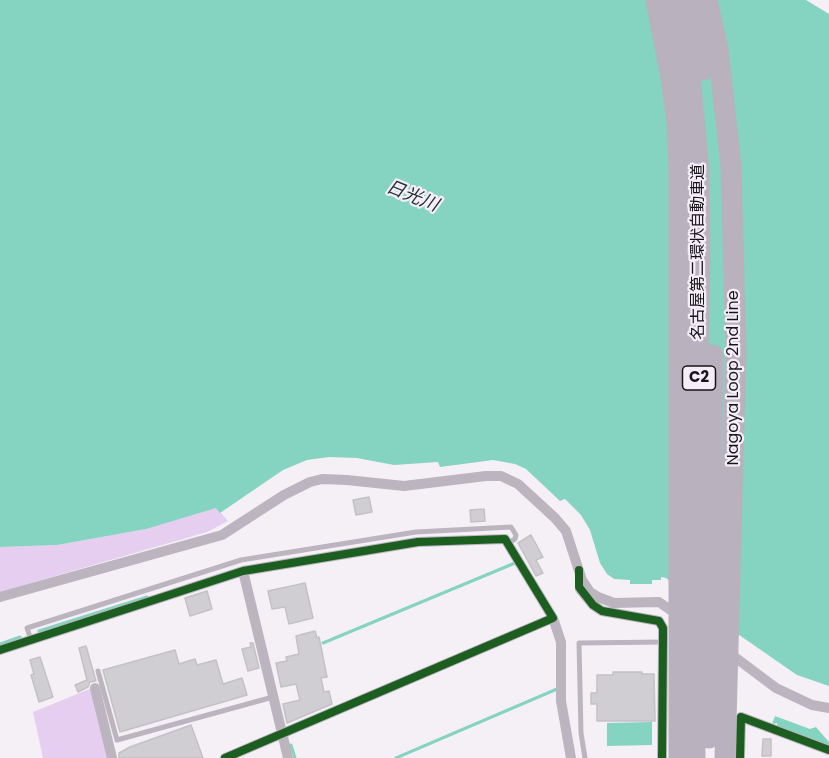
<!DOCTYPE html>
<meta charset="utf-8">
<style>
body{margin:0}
canvas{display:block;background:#f4f0f6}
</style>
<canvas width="829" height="758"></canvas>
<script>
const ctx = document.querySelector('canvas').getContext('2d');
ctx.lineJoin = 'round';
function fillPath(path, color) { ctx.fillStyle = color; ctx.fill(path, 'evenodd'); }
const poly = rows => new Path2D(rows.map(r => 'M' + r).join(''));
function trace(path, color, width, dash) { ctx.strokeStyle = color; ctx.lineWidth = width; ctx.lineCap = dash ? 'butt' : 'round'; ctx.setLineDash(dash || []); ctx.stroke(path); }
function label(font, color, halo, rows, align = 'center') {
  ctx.font = font + ' Poppins,"Noto Sans JP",sans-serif'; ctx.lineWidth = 4.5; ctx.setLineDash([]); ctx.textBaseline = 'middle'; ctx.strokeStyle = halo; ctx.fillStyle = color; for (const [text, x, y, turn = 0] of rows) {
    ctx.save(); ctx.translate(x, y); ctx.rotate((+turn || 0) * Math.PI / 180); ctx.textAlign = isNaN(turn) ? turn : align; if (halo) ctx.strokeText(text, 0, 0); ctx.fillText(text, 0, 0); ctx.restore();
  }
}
const green = poly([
 [216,507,228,521,207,532,0,592,0,547,57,545,146,529],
 [92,688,109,758,43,758,33,712]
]);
const water = poly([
 [0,0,806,0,829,14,829,686,797,675,706,612,666,578,661,577,661,580,652,580,652,584,630,584,630,580,614,579,607,574,600,563,590,530,581,515,565,499,560,501,526,469,515,464,493,460,440,467,438,462,394,465,357,458,329,457,307,460,283,470,220,513,216,508,146,529,57,545,0,547],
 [775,716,810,729,816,727,829,742,829,747,777,726,777,723,772,724],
 [652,722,652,745,607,746,607,723]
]);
const stream = poly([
 [39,631,147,597],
 [323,643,515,563],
 [0,644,20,637],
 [291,745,295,758],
 [396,758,557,689]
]);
const building = poly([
 [369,497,372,512,356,515,353,500,369,497],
 [484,509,485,521,471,522,470,510,484,509],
 [531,535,543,557,536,560,543,573,536,576,518,543,531,535],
 [305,583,313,618,289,624,285,607,272,609,268,591,305,583],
 [207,591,212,609,190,616,185,598,207,591],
 [315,631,317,638,319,637,327,677,321,678,324,692,329,691,332,704,287,723,283,704,300,700,296,684,281,687,276,663,287,661,286,657,299,654,296,636,315,631],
 [250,643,253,643,259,668,248,671,242,649,251,647,250,643],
 [86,646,96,681,90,682,88,687,78,692,75,685,87,680,79,648,86,646],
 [175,650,179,664,195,659,197,665,216,660,223,684,242,678,247,695,120,732,103,670,175,650],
 [40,657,53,697,39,702,31,675,34,674,30,660,40,657],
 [613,672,642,672,642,674,654,674,655,721,597,721,597,704,591,704,591,693,597,693,597,675,613,675,613,672],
 [191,725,203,758,119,758,119,753,130,747,191,725],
 [763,739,771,739,771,756,762,756,763,739]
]);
const lane = poly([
 [31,640,27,628,241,560,416,532,511,527,516,535,515,539,508,543],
 [98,671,117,740,273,697],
 [585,758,581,733,579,643,663,642]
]);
const street = poly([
 [243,571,288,758],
 [580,589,593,605,602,611,659,621,663,628,663,637,662,758],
 [0,597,222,535,284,495,310,482,322,479,347,480,404,486,486,476,501,476,518,484,555,518,566,531,582,580,590,592,598,597,614,603,659,602,679,616],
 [553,618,561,642,561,701,571,758],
 [0,650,243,571,418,542,505,539,553,618,225,758],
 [728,652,776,688,812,705,829,708],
 [95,688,112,758],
 [740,758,741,717,829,750]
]);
const highwayBridge = poly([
 [656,0,671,77,677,123,679,170,679,758],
 [673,0,689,67,699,170,700,235,694,669,695,758],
 [688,0,703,70],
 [707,0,718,49,731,165,736,351,725,758],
 [709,738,713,355]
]);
const cycleway = poly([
 [579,570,579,587,593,605,602,611,659,621,663,628,663,637,662,758],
 [0,650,243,571,418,542,505,539,553,618,225,758],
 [740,758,741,717,829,750]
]);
const shields = [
 [699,378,33]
];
const shieldNames = [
 ["C2",699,378]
];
const streetNames = [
 ["名古屋第二環状自動車道",699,252,-90],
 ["Nagoya Loop 2nd Line",734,378,-90]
];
const waterNames = [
 ["日光川",412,197,22]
];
fillPath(green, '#e5ceef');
fillPath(water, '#85d3c1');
trace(stream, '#85d3c1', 3);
fillPath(building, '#d1ced3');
trace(building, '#c4c1c6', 1.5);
trace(lane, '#bcb5c0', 5);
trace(street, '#bcb5c0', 10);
trace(highwayBridge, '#b9b1be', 21);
trace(cycleway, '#1b5e20', 8);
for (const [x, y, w] of shields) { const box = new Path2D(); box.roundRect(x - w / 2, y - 12, w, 24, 4.5); ctx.fillStyle = '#f5eef8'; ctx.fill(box); trace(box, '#171519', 1.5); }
label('bold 15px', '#171519', null, shieldNames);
label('16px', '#171519', '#f5eef8', streetNames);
label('italic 18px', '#1a2e28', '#f5eef8', waterNames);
</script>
